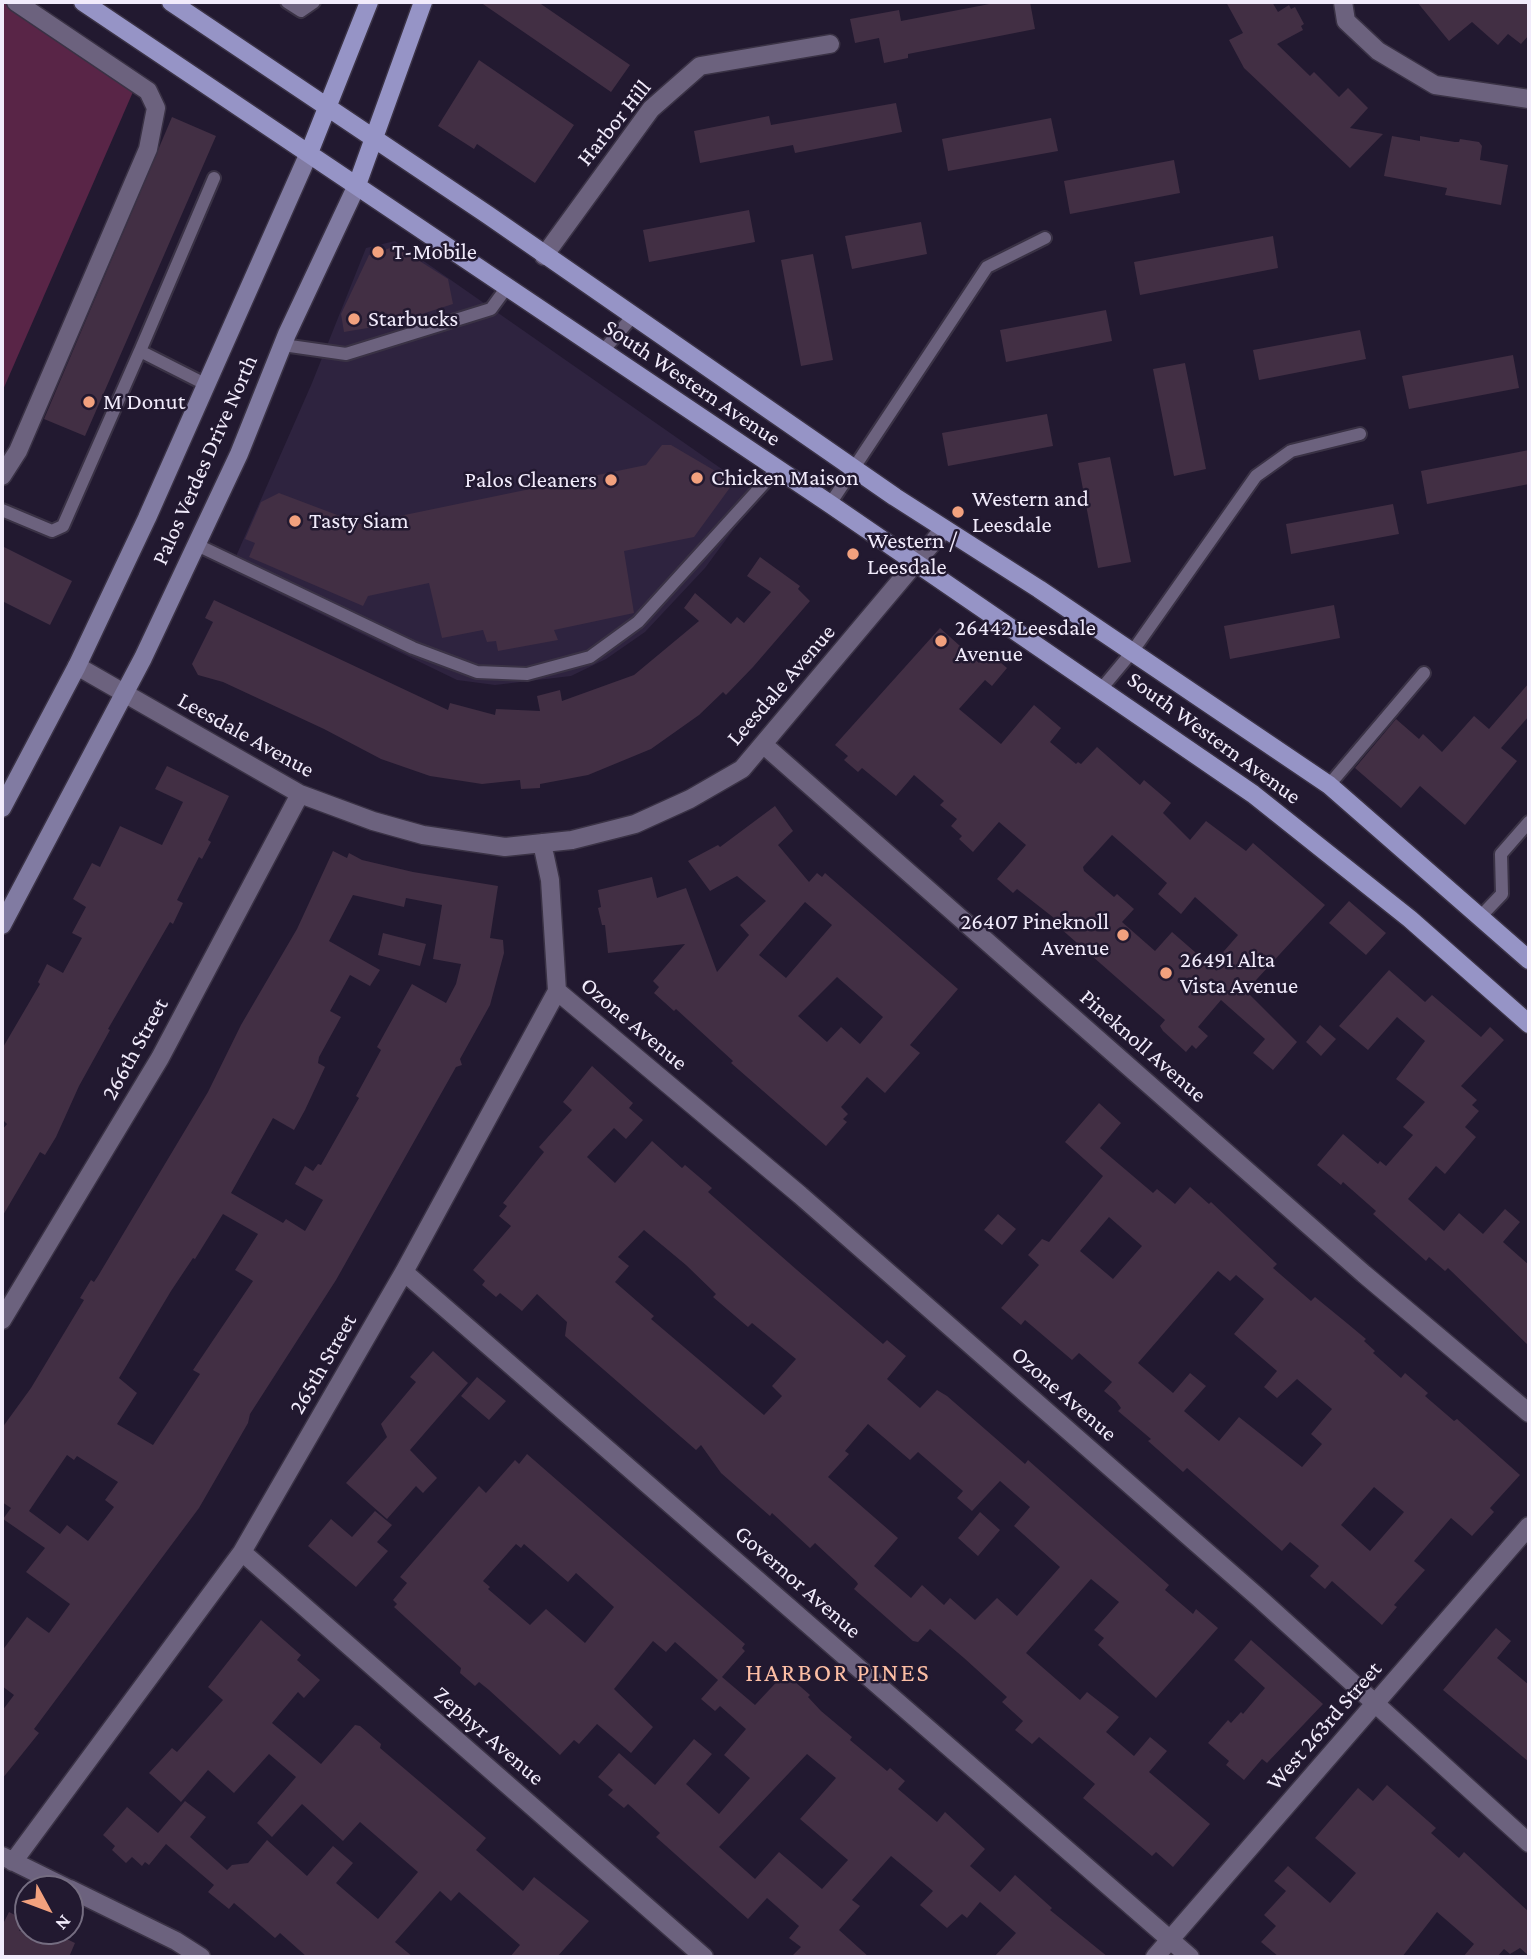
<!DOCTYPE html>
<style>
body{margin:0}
#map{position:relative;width:1531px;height:1959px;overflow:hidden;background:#221930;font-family:"Crimson Pro",serif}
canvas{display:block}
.frame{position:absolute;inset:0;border:4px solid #f1ebfb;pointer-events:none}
.north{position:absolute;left:14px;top:1875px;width:70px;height:70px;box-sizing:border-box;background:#221930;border:2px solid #756d81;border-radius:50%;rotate:131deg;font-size:19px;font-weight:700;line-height:28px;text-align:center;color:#f1ebfb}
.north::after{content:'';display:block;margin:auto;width:24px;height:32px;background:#f2a17e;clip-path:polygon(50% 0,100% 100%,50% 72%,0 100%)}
</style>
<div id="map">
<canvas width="1531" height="1959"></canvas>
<div class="frame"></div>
<div class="north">N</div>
</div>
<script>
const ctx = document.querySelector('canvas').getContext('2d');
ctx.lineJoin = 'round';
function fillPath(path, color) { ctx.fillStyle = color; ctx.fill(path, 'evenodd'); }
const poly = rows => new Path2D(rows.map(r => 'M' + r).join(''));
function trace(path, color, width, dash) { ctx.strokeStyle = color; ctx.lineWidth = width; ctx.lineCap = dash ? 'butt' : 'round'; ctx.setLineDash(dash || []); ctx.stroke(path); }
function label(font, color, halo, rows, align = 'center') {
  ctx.font = font + ' "Crimson Pro",serif'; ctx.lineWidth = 5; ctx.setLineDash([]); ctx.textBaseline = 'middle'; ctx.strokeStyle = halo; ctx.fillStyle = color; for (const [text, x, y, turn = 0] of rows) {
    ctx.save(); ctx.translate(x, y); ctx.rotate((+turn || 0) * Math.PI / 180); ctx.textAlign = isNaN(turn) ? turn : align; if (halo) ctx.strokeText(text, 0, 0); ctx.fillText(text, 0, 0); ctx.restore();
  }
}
const built = poly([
 [395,241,759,495,705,568,645,632,606,659,571,676,495,685,457,680,230,570,312,383,366,248]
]);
const green = poly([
 [2,2,10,2,136,85,2,392]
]);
const building = poly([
 [480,2,538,2,630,65,611,92],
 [1000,2,1030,2,1035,29,908,54,908,58,884,63,879,38,855,43,850,19,899,10,901,21],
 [1226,2,1272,2,1278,12,1289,5,1291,9,1295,7,1304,24,1301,26,1303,30,1277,44,1310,76,1314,72,1339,97,1348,88,1368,108,1350,128,1383,134,1350,168,1244,68,1229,40,1243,33],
 [1417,2,1529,2,1529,35,1521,44,1508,34,1498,45,1472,22,1449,41],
 [479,60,574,125,535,183,477,144,474,149,438,126],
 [896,103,902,132,795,153,793,145,700,163,694,131,769,116,771,125],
 [172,117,216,136,85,436,44,419],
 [1051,118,1058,151,948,171,942,139],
 [1392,136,1420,141,1420,136,1455,142,1459,142,1460,139,1479,142,1482,146,1480,160,1508,165,1501,205,1445,195,1447,188,1384,176],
 [1174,160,1180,193,1070,214,1064,181],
 [749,210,755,242,649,262,643,230],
 [921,222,927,254,852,269,845,236],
 [1273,236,1278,268,1140,295,1134,262],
 [396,246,448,279,453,304,391,324,344,332,341,314,369,255],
 [813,254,833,360,801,366,781,260],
 [1106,310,1112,341,1006,362,1000,330],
 [1360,330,1366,359,1259,380,1253,350],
 [1513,355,1519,388,1409,409,1402,376],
 [1185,363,1206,469,1174,476,1153,369],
 [1047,414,1053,446,948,466,942,433],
 [662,445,671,445,734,482,694,537,624,551,634,613,554,630,558,640,498,651,496,641,487,642,483,630,442,638,429,583,368,596,363,606,249,557,255,543,245,539,261,502,279,493,361,524,646,465],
 [1529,450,1529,484,1427,504,1421,471],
 [1110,457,1131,562,1098,568,1078,463],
 [1393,504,1399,534,1291,554,1286,524],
 [2,546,72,581,50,625,2,601],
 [760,557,800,586,798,589,810,601,753,667,726,695,723,692,699,715,651,749,588,775,540,784,540,788,521,789,520,780,482,784,430,776,381,759,324,729,223,682,198,675,192,664,213,622,205,618,214,600,448,710,450,703,495,715,496,709,540,711,537,696,560,690,562,701,634,675,699,621,684,608,695,593,731,624,737,617,744,623,771,592,747,576],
 [1334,605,1340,638,1230,659,1224,626],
 [940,628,979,663,988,652,1007,668,992,686,985,680,959,709,1001,744,1034,705,1061,728,1050,742,1076,764,1078,762,1081,764,1097,747,1140,785,1144,780,1171,803,1163,813,1190,840,1206,821,1246,851,1253,843,1325,905,1246,991,1297,1042,1273,1070,1253,1053,1265,1039,1221,1000,1198,1027,1208,1036,1196,1049,1192,1045,1186,1052,1163,1031,1160,1026,1165,1020,1052,921,1054,918,1017,889,1013,893,997,879,1026,845,999,822,973,852,959,839,962,836,951,826,957,819,940,805,944,801,914,775,896,796,862,768,858,772,844,760,848,756,835,745],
 [1112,835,1167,883,1158,894,1181,914,1195,897,1238,935,1211,966,1172,932,1155,951,1122,922,1134,909,1117,894,1114,897,1084,871,1083,867],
 [1529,683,1529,716,1501,748,1517,761,1465,825,1420,786,1401,808,1355,768,1396,719,1419,739,1423,734,1442,752,1474,716,1489,729],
 [167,766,229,796,208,840,211,842,202,859,199,857,177,900,183,903,173,924,170,922,108,1029,110,1030,79,1086,56,1137,45,1155,40,1152,2,1217,2,1130,7,1124,2,1119,2,1049,40,984,38,982,47,964,63,973,82,938,72,933,86,907,73,899,92,863,100,867,120,826,162,845,183,802,155,789],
 [775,806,793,831,778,845,809,882,817,873,822,877,825,873,958,989,910,1045,920,1053,885,1093,867,1077,841,1107,848,1114,843,1119,847,1122,826,1146,731,1063,733,1061,676,1009,674,1011,654,993,659,987,653,981,685,944,608,953,605,925,602,925,598,908,601,907,598,890,652,877,657,898,686,888,717,972,749,935,740,925,766,901,737,876,710,891,688,861,718,845,720,847],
 [805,902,832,925,786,978,759,955],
 [837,977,883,1017,860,1044,841,1027,827,1042,798,1016],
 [333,851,347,858,349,853,362,860,413,872,498,886,490,938,503,940,504,953,490,1005,460,1059,462,1065,456,1067,336,1280,250,1414,248,1423,199,1508,34,1729,39,1733,2,1779,2,1711,14,1695,2,1686,2,1651,27,1617,49,1633,70,1604,26,1572,45,1548,3,1519,11,1508,2,1502,2,1428,31,1388,84,1300,80,1298,91,1280,94,1282,98,1276,208,1092,241,1025,297,929],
 [353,895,404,907,406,898,442,905,433,959,461,964,456,984,446,1003,412,984,377,1047,381,1050,356,1096,359,1098,321,1165,318,1164,313,1171,305,1166,295,1184,323,1200,305,1231,286,1219,283,1223,231,1193,273,1118,294,1130,305,1110,325,1067,318,1063,319,1057,341,1017,330,1011,350,975,370,986,380,970,329,941],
 [223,1214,258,1234,235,1270,253,1281,193,1370,200,1374,153,1445,117,1424,137,1393,119,1378,171,1291,193,1258,195,1259],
 [67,1455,74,1460,77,1456,118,1482,105,1500,114,1507,88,1541,67,1525,60,1534,29,1511],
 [1349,901,1386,933,1366,955,1329,923],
 [383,933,426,944,420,966,378,955],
 [1389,970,1425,1002,1432,995,1481,1037,1490,1027,1504,1040,1461,1086,1477,1100,1472,1105,1479,1111,1465,1127,1476,1137,1445,1174,1436,1166,1408,1199,1444,1231,1459,1213,1483,1234,1505,1209,1520,1222,1503,1242,1529,1265,1529,1346,1448,1268,1445,1271,1429,1257,1426,1261,1373,1214,1376,1211,1343,1182,1341,1185,1317,1165,1343,1134,1378,1164,1380,1161,1386,1166,1413,1135,1403,1127,1425,1102,1396,1079,1425,1041,1397,1017,1368,1050,1339,1026],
 [1320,1025,1336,1039,1321,1056,1306,1042],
 [592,1066,633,1103,629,1108,643,1120,626,1139,614,1128,587,1157,615,1183,652,1141,682,1168,685,1165,712,1188,708,1192,797,1270,883,1344,887,1340,906,1356,887,1379,920,1408,937,1390,947,1396,1025,1464,1028,1460,1169,1585,1165,1590,1193,1614,1196,1609,1218,1628,1156,1698,1098,1645,1104,1638,1094,1630,1119,1602,1091,1579,1026,1653,1080,1700,1087,1692,1119,1717,1106,1732,1134,1756,1150,1737,1167,1751,1149,1772,1210,1824,1173,1867,1156,1852,1152,1856,1083,1798,1095,1784,1039,1737,1032,1744,1015,1730,1023,1721,1002,1702,1007,1697,964,1658,930,1629,918,1642,913,1641,854,1589,858,1584,856,1581,815,1543,810,1548,772,1513,770,1516,721,1473,701,1445,696,1450,565,1336,567,1322,537,1294,522,1311,500,1293,496,1297,482,1285,485,1281,473,1270,511,1226,499,1216,507,1206,503,1203,544,1152,539,1147,572,1110,563,1102],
 [644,1230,686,1265,716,1294,713,1297,748,1327,752,1323,796,1359,772,1386,782,1396,764,1415,651,1319,654,1316,615,1282,629,1266,618,1257],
 [868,1424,910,1460,918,1452,963,1491,957,1498,972,1511,1000,1481,1030,1507,1014,1526,1060,1567,1017,1616,997,1598,975,1620,950,1598,944,1605,922,1585,911,1598,874,1566,898,1538,828,1477,849,1454,845,1451],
 [1099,1103,1121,1123,1100,1148,1153,1193,1157,1189,1175,1204,1190,1187,1209,1204,1211,1202,1277,1264,1273,1268,1311,1301,1315,1297,1348,1324,1366,1339,1364,1341,1375,1351,1373,1353,1401,1378,1405,1373,1428,1393,1425,1396,1454,1421,1457,1419,1520,1475,1490,1508,1494,1512,1472,1536,1451,1518,1414,1561,1425,1570,1394,1605,1397,1607,1382,1625,1332,1581,1325,1589,1310,1576,1319,1566,1290,1542,1282,1551,1187,1468,1183,1472,1148,1441,1151,1439,1118,1411,1121,1408,1116,1401,1104,1391,1112,1382,1079,1353,1072,1360,1025,1320,1021,1325,1001,1308,1039,1265,1028,1255,1042,1239,1049,1242,1103,1176,1065,1142],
 [1109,1217,1142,1246,1113,1279,1080,1251],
 [1218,1271,1230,1281,1236,1275,1264,1299,1234,1334,1277,1371,1264,1387,1277,1398,1297,1379,1332,1409,1311,1434,1322,1444,1302,1467,1239,1417,1219,1441,1184,1411,1206,1386,1190,1373,1173,1393,1138,1363],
 [1374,1487,1404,1512,1370,1551,1341,1525],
 [998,1214,1016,1229,1002,1245,984,1230],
 [433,1351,468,1383,410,1450,437,1478,423,1493,416,1486,387,1519,346,1483,387,1437,381,1424,416,1382,410,1377],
 [477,1377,506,1401,489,1420,461,1396],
 [527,1454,745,1644,742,1648,745,1651,722,1677,755,1705,785,1673,810,1695,808,1697,821,1711,852,1737,850,1740,887,1771,890,1768,905,1781,898,1789,937,1822,945,1812,985,1849,970,1866,1000,1892,1015,1875,1052,1908,1050,1910,1108,1957,994,1957,1016,1933,980,1902,967,1918,962,1914,947,1928,920,1905,933,1891,891,1856,852,1900,860,1906,839,1930,869,1957,791,1957,801,1947,789,1938,799,1926,767,1898,748,1919,656,1837,660,1833,628,1804,624,1808,608,1795,613,1790,598,1777,619,1753,655,1785,694,1739,712,1754,686,1784,719,1814,750,1778,724,1755,746,1729,720,1706,715,1711,701,1699,718,1680,675,1642,666,1652,653,1641,614,1689,653,1727,631,1753,597,1724,579,1744,574,1740,560,1755,489,1690,479,1682,475,1686,460,1673,461,1668,394,1607,397,1604,393,1600,407,1583,400,1577,479,1486,486,1493,515,1460,519,1464],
 [516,1544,521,1548,524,1544,568,1582,576,1573,614,1607,585,1643,546,1609,530,1625,488,1589,490,1587,483,1581],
 [807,1754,836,1778,800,1819,848,1860,822,1889,779,1852,755,1879,719,1847],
 [375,1511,392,1525,377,1542,388,1551,356,1587,308,1546,331,1519,352,1537],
 [980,1512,1000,1530,978,1556,958,1538],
 [261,1620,301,1655,297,1660,320,1680,304,1698,298,1692,272,1723,321,1764,355,1725,360,1726,381,1744,380,1748,486,1838,476,1850,523,1891,534,1877,589,1921,557,1957,510,1957,520,1945,459,1892,451,1901,440,1891,395,1942,413,1957,307,1957,280,1933,275,1938,234,1903,229,1909,208,1892,214,1885,166,1844,149,1865,145,1862,142,1866,132,1857,126,1863,112,1850,115,1846,103,1835,127,1807,158,1833,185,1801,206,1817,190,1837,227,1870,232,1865,248,1863,267,1840,307,1876,333,1846,353,1863,336,1883,378,1919,418,1872,360,1822,343,1841,302,1804,272,1837,257,1823,296,1777,269,1754,234,1793,208,1770,181,1802,149,1773,172,1748,177,1752,223,1700,208,1687],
 [1496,1628,1511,1641,1497,1658,1529,1685,1529,1762,1443,1690],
 [1251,1640,1323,1704,1267,1763,1262,1759,1244,1780,1226,1765,1229,1761,1208,1743,1228,1720,1231,1723,1241,1712,1243,1714,1265,1688,1234,1660],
 [1387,1785,1436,1828,1431,1833,1459,1858,1464,1852,1529,1912,1529,1956,1520,1948,1510,1954,1504,1949,1497,1957,1463,1957,1474,1944,1437,1912,1402,1957,1279,1957,1261,1942,1276,1926,1264,1915,1286,1891,1274,1881,1288,1866,1330,1903,1356,1873,1315,1838,1358,1788,1373,1801],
 [9,1912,25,1920,19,1931,50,1931,75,1943,69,1957,2,1957,2,1926]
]);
const service = poly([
 [287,2,301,11,314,2],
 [283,345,346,354,491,309,507,287],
 [140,351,214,178],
 [602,352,633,316],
 [830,504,987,267,1045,238],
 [2,510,52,531,63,526,140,351,205,384],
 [195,544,413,648,477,672,527,674,590,657,638,622,777,469],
 [1102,688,1132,652,1256,476,1291,451,1360,434],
 [1329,785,1424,673],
 [1481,916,1502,894,1501,854,1529,822]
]);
const minor = poly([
 [1343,2,1346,21,1378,51,1435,85,1529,99],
 [544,256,651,109,700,66,830,44],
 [2,476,18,451,148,149,156,108,148,91,16,2],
 [77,666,300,794,373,821,423,835,505,847,572,840,635,824,690,799,742,769,944,529],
 [764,745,1364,1274,1529,1413],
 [557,991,800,1195,1259,1598,1529,1843],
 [404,1272,1190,1957],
 [2,1320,160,1058,300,794],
 [242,1552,704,1957],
 [2,1856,69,1889],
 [13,1862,242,1552,404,1272,557,991,550,880,542,843],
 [70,1889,176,1941,201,1957],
 [1155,1957,1529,1526]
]);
const secondary = poly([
 [2,808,77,666,147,518,309,153],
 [2,925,143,658,239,454,287,334,357,185]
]);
const primary = poly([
 [83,2,830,504,1253,794,1410,919,1529,1024],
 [171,2,488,215,895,497,1039,589,1329,785,1529,960],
 [309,153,369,2],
 [357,185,423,2]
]);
const markers = [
 [378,252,7,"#f2a17e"],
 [354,319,7,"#f2a17e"],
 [89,402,7,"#f2a17e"],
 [697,478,7,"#f2a17e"],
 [611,480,7,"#f2a17e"],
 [958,512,7,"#f2a17e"],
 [295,521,7,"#f2a17e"],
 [853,554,7,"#f2a17e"],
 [941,641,7,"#f2a17e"],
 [1123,935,7,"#f2a17e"],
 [1166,973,7,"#f2a17e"]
];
const streetNames = [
 ["Harbor Hill",614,123,-51],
 ["South Western Avenue",692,383,34],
 ["Palos Verdes Drive North",205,460,-66],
 ["Leesdale Avenue",781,685,-49],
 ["Leesdale Avenue",246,735,29],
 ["South Western Avenue",1214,738,36],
 ["Ozone Avenue",634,1024,40],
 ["Pineknoll Avenue",1143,1046,41],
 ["266th Street",135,1049,-61],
 ["265th Street",323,1364,-60],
 ["Ozone Avenue",1064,1394,41],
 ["Governor Avenue",798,1582,41],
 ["West 263rd Street",1324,1726,-49],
 ["Zephyr Avenue",489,1736,41]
];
const poiNames = [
 ["T-Mobile",392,252],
 ["Starbucks",368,319],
 ["M Donut",103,402],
 ["Chicken Maison",711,478],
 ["Palos Cleaners",597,480,"right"],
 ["Western and",972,499],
 ["Leesdale",972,525],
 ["Tasty Siam",309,521],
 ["Western /",867,541],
 ["Leesdale",867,567],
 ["26442 Leesdale",955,628],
 ["Avenue",955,654],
 ["26407 Pineknoll",1109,922,"right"],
 ["Avenue",1109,948,"right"],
 ["26491 Alta",1180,960],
 ["Vista Avenue",1180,986]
];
const quarterNames = [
 ["HARBOR PINES",838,1673]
];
fillPath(built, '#2e233f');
fillPath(green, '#592547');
fillPath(building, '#422f44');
trace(service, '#3a3245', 16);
trace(minor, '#3a3245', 21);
trace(secondary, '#3a3245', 21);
trace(primary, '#3a3245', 21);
trace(service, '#6c627e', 12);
trace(minor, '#6c627e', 18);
trace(secondary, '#817ba2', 18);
trace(primary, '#9694c6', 18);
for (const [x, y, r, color] of markers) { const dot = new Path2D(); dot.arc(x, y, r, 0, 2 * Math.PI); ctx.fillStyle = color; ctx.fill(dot); trace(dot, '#221930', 2.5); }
label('23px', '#f1ebfb', '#221930', streetNames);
label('23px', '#f1ebfb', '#221930', poiNames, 'left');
ctx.letterSpacing = '2px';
label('26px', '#fcbea4', '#221930', quarterNames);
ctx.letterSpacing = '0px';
</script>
